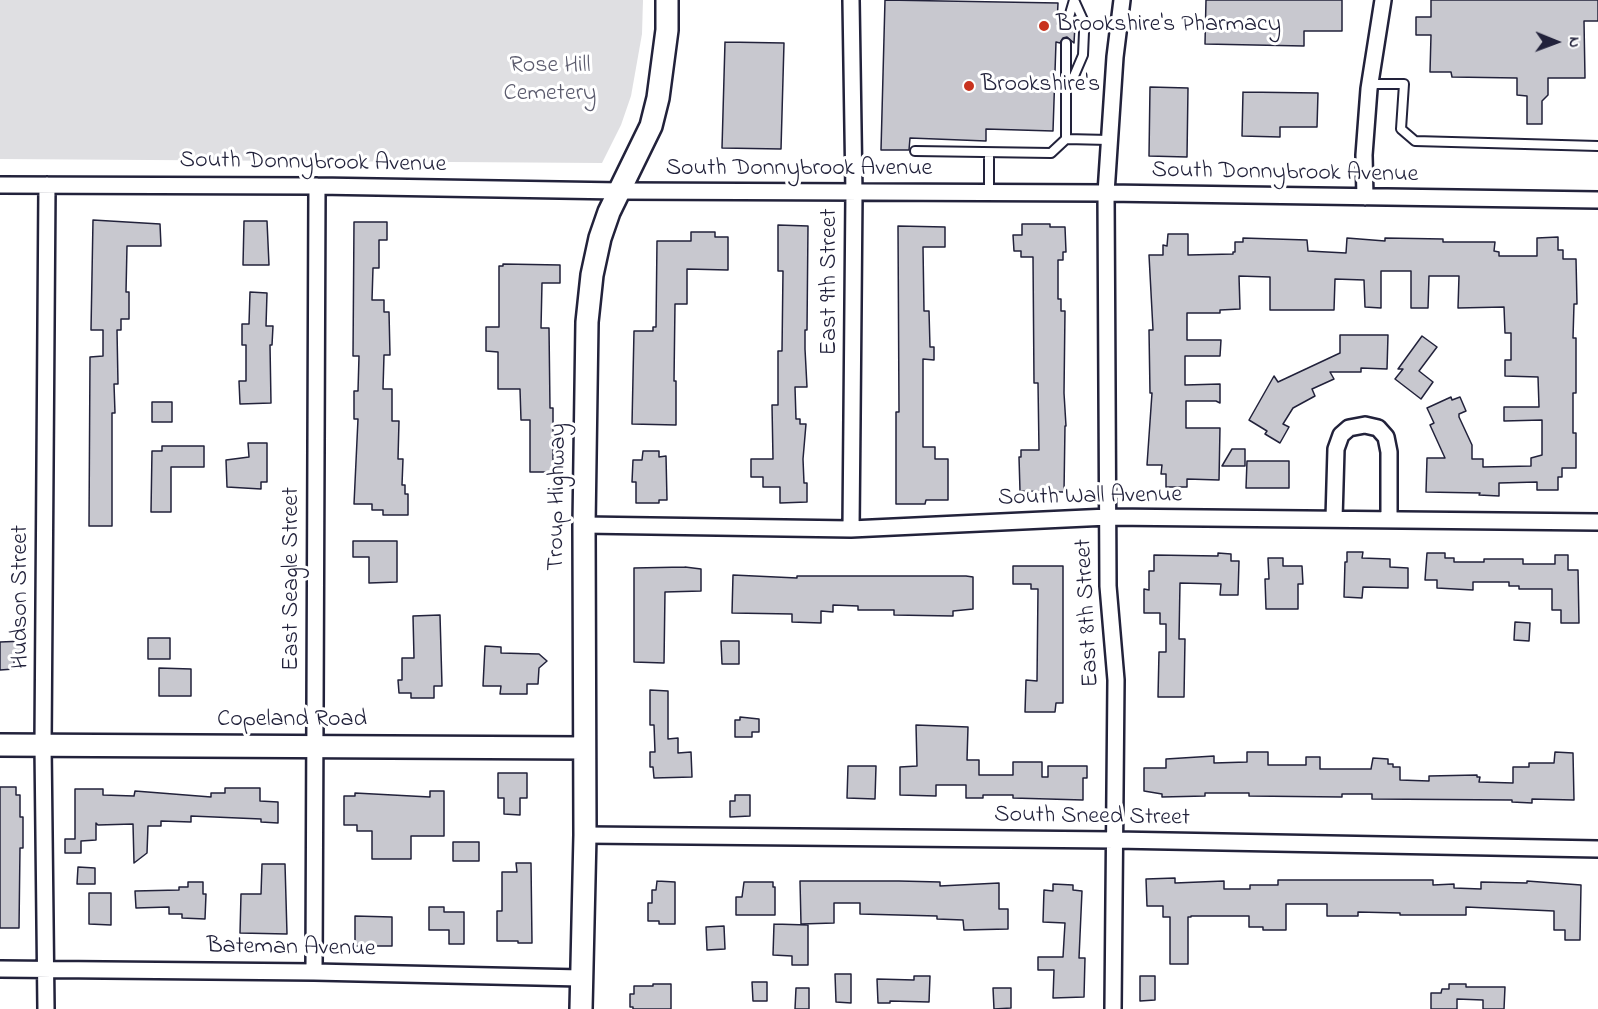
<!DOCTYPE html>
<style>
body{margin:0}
#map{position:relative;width:1598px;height:1009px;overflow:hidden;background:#fff;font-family:"Indie Flower",sans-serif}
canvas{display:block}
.north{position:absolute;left:1526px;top:12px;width:60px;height:60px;-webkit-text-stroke:4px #fff;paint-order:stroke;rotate:91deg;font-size:16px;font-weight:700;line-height:24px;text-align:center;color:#22223b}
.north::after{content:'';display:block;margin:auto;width:21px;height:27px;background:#22223b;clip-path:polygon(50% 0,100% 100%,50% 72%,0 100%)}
</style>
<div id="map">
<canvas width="1598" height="1009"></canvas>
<div class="north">N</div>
</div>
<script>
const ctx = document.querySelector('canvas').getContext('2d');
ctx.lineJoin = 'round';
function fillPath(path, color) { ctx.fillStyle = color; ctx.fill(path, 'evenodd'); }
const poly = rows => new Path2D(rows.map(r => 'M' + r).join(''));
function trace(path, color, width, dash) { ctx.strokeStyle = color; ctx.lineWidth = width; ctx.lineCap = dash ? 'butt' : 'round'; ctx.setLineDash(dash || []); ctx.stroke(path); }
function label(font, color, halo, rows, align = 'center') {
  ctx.font = font + ' "Indie Flower",sans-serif'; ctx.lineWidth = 6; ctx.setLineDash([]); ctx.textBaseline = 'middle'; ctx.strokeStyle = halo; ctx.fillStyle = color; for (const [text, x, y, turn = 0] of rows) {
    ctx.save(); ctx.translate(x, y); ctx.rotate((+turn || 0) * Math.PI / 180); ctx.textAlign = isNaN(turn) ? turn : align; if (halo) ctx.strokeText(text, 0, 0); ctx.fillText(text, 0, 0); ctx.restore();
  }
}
const green = poly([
 [0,0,643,0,642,34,631,96,621,125,602,163,0,159]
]);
const building = poly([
 [885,0,1058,3,1057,24,1061,24,1063,29,1068,30,1075,25,1074,43,1067,37,1063,38,1060,43,1056,42,1053,131,986,129,986,141,910,138,909,150,881,150,885,0],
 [1206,0,1342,0,1342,31,1304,31,1304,46,1205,44,1206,0],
 [1431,0,1598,0,1598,21,1584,21,1585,78,1548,78,1548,95,1542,101,1542,124,1527,124,1527,96,1517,95,1517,78,1452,77,1451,72,1430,72,1431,35,1416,35,1416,17,1431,17,1431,0],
 [725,42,784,43,781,149,722,148,725,42],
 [1150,87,1188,88,1187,157,1149,156,1150,87],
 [1243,92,1318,93,1317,127,1280,127,1280,137,1242,136,1243,92],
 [93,220,160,224,161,246,127,246,126,292,129,292,129,319,121,319,121,330,117,330,118,384,114,384,115,413,112,413,112,526,89,526,90,357,103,356,103,330,91,330,93,220],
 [244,221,267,221,269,265,243,265,244,221],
 [354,222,387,222,387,240,379,240,379,268,373,268,372,300,384,300,384,312,389,312,390,355,384,355,383,389,392,389,392,421,399,421,398,459,403,459,402,485,405,485,405,494,408,494,408,515,383,515,383,510,372,510,372,504,354,504,358,419,354,419,354,391,358,391,359,356,353,356,354,222],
 [1022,224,1050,224,1050,227,1065,227,1066,252,1063,252,1063,260,1058,260,1058,299,1061,299,1061,311,1065,311,1064,393,1066,426,1065,426,1064,492,1020,491,1019,457,1021,457,1021,450,1039,450,1038,383,1034,383,1033,257,1021,257,1021,251,1014,251,1013,235,1022,235,1022,224],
 [778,225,808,226,807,330,805,330,805,349,807,387,795,387,796,419,800,419,800,424,806,424,803,459,804,483,807,483,807,502,780,503,780,487,763,487,763,477,751,477,751,459,773,459,772,405,778,405,778,351,782,351,783,271,778,271,778,225],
 [898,226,945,227,945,247,923,247,924,311,929,311,930,347,934,347,934,360,923,359,923,447,935,447,935,459,948,459,948,500,926,500,925,504,896,504,896,412,899,412,898,226],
 [691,232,715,232,715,237,728,237,728,270,687,269,687,304,675,304,674,381,676,381,676,425,632,424,634,331,653,331,653,327,656,327,657,241,691,241,691,232],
 [1168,234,1188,234,1188,255,1233,254,1233,252,1235,252,1235,242,1243,242,1243,238,1307,240,1308,251,1346,253,1347,238,1385,241,1385,238,1443,239,1443,242,1495,242,1494,251,1499,252,1499,256,1537,256,1537,238,1558,237,1558,250,1563,250,1563,259,1576,259,1577,304,1574,304,1573,338,1576,338,1576,393,1573,393,1573,433,1576,433,1576,468,1562,468,1562,477,1558,477,1558,490,1537,490,1537,482,1499,483,1499,496,1479,495,1480,493,1426,492,1427,458,1445,458,1430,425,1434,423,1427,408,1451,397,1452,400,1460,397,1466,411,1459,414,1459,417,1472,445,1472,459,1483,459,1483,467,1531,466,1531,458,1542,455,1542,420,1504,421,1504,407,1539,407,1538,377,1505,376,1505,360,1511,360,1511,333,1505,333,1504,307,1458,308,1459,276,1429,276,1428,308,1411,308,1411,271,1381,271,1381,308,1365,307,1364,280,1335,279,1334,310,1270,310,1270,277,1239,276,1240,309,1220,310,1220,313,1187,313,1187,340,1221,340,1220,356,1185,356,1185,385,1220,384,1220,403,1216,401,1186,401,1186,428,1220,428,1219,480,1187,479,1187,487,1166,487,1166,474,1161,474,1162,465,1147,465,1152,393,1150,393,1149,330,1153,330,1149,255,1163,255,1163,245,1167,246,1168,234],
 [503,264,560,265,560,283,542,283,541,328,549,328,550,408,553,408,553,472,530,472,530,420,521,420,520,389,498,389,498,352,486,351,486,327,499,327,499,266,503,266,503,264],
 [250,292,267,293,266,326,273,326,272,345,270,345,271,403,240,404,239,381,246,381,246,345,242,345,242,324,249,324,250,292],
 [1340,335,1388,335,1387,369,1361,368,1361,372,1330,372,1334,379,1312,389,1315,396,1293,408,1283,424,1289,427,1280,443,1265,434,1267,431,1249,420,1274,376,1278,382,1340,353,1340,335],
 [1422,336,1437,347,1419,371,1433,382,1421,399,1395,379,1403,369,1398,369,1422,336],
 [152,402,172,402,172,422,152,422,152,402],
 [248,443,267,443,267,482,261,482,261,489,227,487,226,460,249,457,248,443],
 [162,446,204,446,204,467,171,467,171,512,151,512,152,451,162,451,162,446],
 [1232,449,1245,449,1245,466,1222,466,1232,449],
 [643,451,659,451,659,457,666,456,667,500,659,500,659,503,636,503,636,482,632,482,633,460,642,460,643,451],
 [1247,461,1289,461,1289,488,1246,488,1247,461],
 [353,541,397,541,397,582,369,583,369,557,353,557,353,541],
 [1347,552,1363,552,1362,558,1390,559,1390,567,1408,568,1408,588,1363,587,1362,598,1344,597,1345,562,1347,562,1347,552],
 [1218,553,1231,554,1231,561,1239,561,1238,595,1220,595,1221,584,1180,583,1179,639,1185,639,1184,697,1158,697,1159,652,1166,652,1166,624,1160,624,1160,613,1144,613,1144,589,1149,590,1149,571,1154,571,1154,555,1218,556,1218,553],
 [1427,553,1445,553,1445,558,1454,558,1454,562,1484,562,1484,559,1523,559,1523,564,1555,564,1555,555,1568,555,1568,570,1578,570,1579,623,1561,623,1561,610,1552,610,1552,589,1519,589,1519,586,1509,586,1509,582,1473,582,1473,590,1437,588,1437,580,1425,580,1427,553],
 [1268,558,1283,558,1283,566,1302,566,1303,584,1298,584,1298,609,1266,609,1265,579,1269,579,1268,558],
 [1013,566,1063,566,1063,703,1056,703,1055,712,1025,712,1026,680,1037,681,1038,589,1031,589,1031,584,1013,584,1013,566],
 [685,567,701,569,701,591,665,592,664,663,634,662,634,568,685,567],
 [733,575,797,578,797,576,966,576,973,577,973,609,953,611,953,616,894,615,894,610,858,610,858,606,833,605,833,612,821,611,821,623,792,622,792,614,732,613,733,575],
 [440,615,442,686,434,686,434,698,411,698,411,693,399,693,398,680,402,680,402,658,414,658,413,616,440,615],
 [1515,622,1530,623,1529,641,1514,640,1515,622],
 [148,638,170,638,170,659,148,659,148,638],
 [25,641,25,657,14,657,14,669,0,670,0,642,25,641],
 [721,641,739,641,739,664,722,664,721,641],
 [485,646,501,647,501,653,539,654,547,661,539,668,538,684,527,684,527,694,500,694,501,686,483,686,485,646],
 [159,668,191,669,191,696,159,696,159,668],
 [650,690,668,691,668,739,678,738,678,753,691,752,692,777,654,778,653,767,650,767,650,752,655,752,654,725,650,725,650,690],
 [740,717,759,719,759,732,752,732,752,737,735,737,735,720,740,720,740,717],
 [916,725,968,727,967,760,979,760,979,775,1013,775,1013,762,1042,762,1042,777,1048,777,1048,766,1087,766,1087,778,1083,778,1083,800,1013,798,1013,795,983,795,983,798,966,798,966,785,936,785,936,796,900,795,900,767,917,766,916,725],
 [1247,752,1268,752,1268,765,1306,765,1306,757,1320,757,1320,769,1371,769,1373,758,1388,759,1388,764,1393,764,1393,767,1400,767,1400,780,1429,781,1429,776,1477,775,1477,777,1480,777,1479,782,1513,783,1513,767,1529,767,1529,763,1554,763,1555,752,1573,753,1574,800,1532,799,1532,803,1512,802,1512,800,1372,799,1372,794,1342,794,1342,797,1249,796,1249,793,1205,793,1205,796,1162,797,1162,794,1144,791,1144,768,1166,768,1166,759,1214,756,1214,763,1247,762,1247,752],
 [848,766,876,766,875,799,847,798,848,766],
 [498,773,527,773,527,798,520,798,520,815,504,814,504,798,498,798,498,773],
 [0,787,16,787,16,795,20,795,20,817,23,817,23,848,20,848,19,928,0,928,0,787],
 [225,788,260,788,260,801,278,802,278,823,261,822,261,819,191,816,191,822,161,821,161,826,148,826,147,853,134,863,133,824,98,825,96,823,96,840,81,841,81,853,65,853,65,839,75,839,75,789,103,789,103,795,134,796,135,791,211,797,211,793,225,793,225,788],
 [430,791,444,791,444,836,411,836,411,859,372,859,372,831,357,831,357,825,344,825,344,796,355,796,355,793,430,797,430,791],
 [735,795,750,795,750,816,730,817,730,801,735,801,735,795],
 [453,842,479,842,479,861,453,861,453,842],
 [516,863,531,863,532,943,518,943,518,941,497,941,497,911,502,911,502,872,517,872,516,863],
 [262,864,285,864,287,934,240,933,241,894,261,894,262,864],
 [78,867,95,868,95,884,77,884,78,867],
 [1175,878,1175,883,1224,881,1224,889,1250,889,1250,885,1278,885,1278,880,1433,880,1433,885,1454,884,1454,888,1481,889,1481,882,1527,883,1527,881,1581,885,1580,940,1565,940,1565,930,1554,930,1554,911,1466,907,1466,915,1400,915,1400,913,1358,912,1358,916,1327,916,1327,904,1286,904,1286,930,1263,930,1263,927,1249,927,1249,916,1191,916,1191,917,1188,917,1188,964,1170,964,1170,917,1163,917,1163,906,1147,906,1146,879,1175,878],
 [657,881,675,882,675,924,659,924,659,921,648,921,648,903,652,903,652,890,656,890,657,881],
 [800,881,899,881,940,882,940,886,999,883,999,909,1008,909,1008,929,964,930,963,920,937,919,937,916,860,914,860,903,834,903,834,923,801,924,800,881],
 [188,882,203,882,203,894,206,894,205,919,182,918,182,914,169,914,169,907,136,908,135,891,179,890,179,887,188,887,188,882],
 [744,882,773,882,773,887,775,887,775,915,736,915,736,897,742,897,744,882],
 [1053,884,1073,885,1073,890,1082,891,1079,958,1085,958,1084,997,1053,998,1054,970,1038,970,1038,957,1063,957,1065,923,1043,922,1044,890,1053,891,1053,884],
 [89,893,111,893,111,925,89,924,89,893],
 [429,907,444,907,444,912,464,912,464,944,449,944,449,930,429,930,429,907],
 [355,916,392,917,392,946,355,946,355,916],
 [774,924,808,925,808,965,792,965,792,956,773,955,774,924],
 [724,926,725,949,707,950,706,927,724,926],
 [835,974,851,974,851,1003,836,1002,835,974],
 [914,976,930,976,929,1002,890,1001,890,1003,878,1003,877,979,914,980,914,976],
 [1140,976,1155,976,1155,1000,1140,1001,1140,976],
 [752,982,767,982,767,1001,753,1001,752,982],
 [653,984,671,984,671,1009,633,1009,633,1007,630,1007,630,994,634,994,634,986,653,986,653,984],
 [1449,984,1466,984,1466,987,1505,987,1504,1009,1483,1009,1483,1000,1457,999,1457,1009,1431,1009,1431,993,1441,993,1442,989,1449,989,1449,984],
 [796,988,809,988,809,1009,795,1009,796,988],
 [993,988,1011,988,1011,1008,994,1009,993,988]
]);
const lane = poly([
 [1067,24,1074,0],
 [1066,43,1066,139,1109,140],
 [1370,84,1404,84,1401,129,1415,141,1598,146],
 [1066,86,1074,76,1083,55,1084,32,1083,20,1074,0],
 [915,151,1051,153,1066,139],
 [989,193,989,153]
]);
const street = poly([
 [851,0,854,193,851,529],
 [0,185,317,186,620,191,1106,193,1598,200],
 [1365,197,1364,155,1369,89,1383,0],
 [1334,519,1336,449,1341,435,1349,428,1365,425,1378,428,1386,437,1389,452,1389,519],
 [584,525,851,529,1108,517,1598,522],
 [585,835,1115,840,1598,849],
 [0,969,314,972,581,978],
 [314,972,317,186],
 [46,1009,43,745,47,185],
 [1113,1009,1116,680,1108,586,1106,193,1115,57,1122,0]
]);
const secondary = poly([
 [0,745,584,748],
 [581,1009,585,835,584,525,587,322,592,275,600,238,609,212,651,126,658,98,667,30,667,0]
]);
const markers = [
 [1044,26,6,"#c8321e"],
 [969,86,6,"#c8321e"]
];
const poiNames = [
 ["Brookshire's Pharmacy",1056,26],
 ["Brookshire's",981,86]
];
const parkNames = [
 ["Rose Hill",550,67],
 ["Cemetery",550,95]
];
const streetNames = [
 ["South Donnybrook Avenue",313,164,1],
 ["South Donnybrook Avenue",799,170],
 ["South Donnybrook Avenue",1285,174,1],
 ["East 9th Street",831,282,-90],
 ["Troup Highway",559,497,-89],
 ["South Wall Avenue",1090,498,-1],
 ["East Seagle Street",293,579,-90],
 ["Hudson Street",22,597,-90],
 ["East 8th Street",1089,613,-93],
 ["Copeland Road",292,721],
 ["South Sneed Street",1092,818,1],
 ["Bateman Avenue",291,949,1]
];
fillPath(green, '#dfdfe2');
fillPath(building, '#c8c8cf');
trace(building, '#22223b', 1.5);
trace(lane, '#22223b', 12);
trace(street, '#22223b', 20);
trace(secondary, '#22223b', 26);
trace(lane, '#fff', 8);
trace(street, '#fff', 15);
trace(secondary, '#fff', 21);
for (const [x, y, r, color] of markers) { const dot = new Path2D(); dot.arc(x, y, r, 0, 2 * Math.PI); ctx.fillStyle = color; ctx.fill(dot); trace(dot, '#fff', 2); }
label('24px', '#22223b', '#fff', poiNames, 'left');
label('24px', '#5b5b6d', '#fff', parkNames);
label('24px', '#22223b', '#fff', streetNames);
</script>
